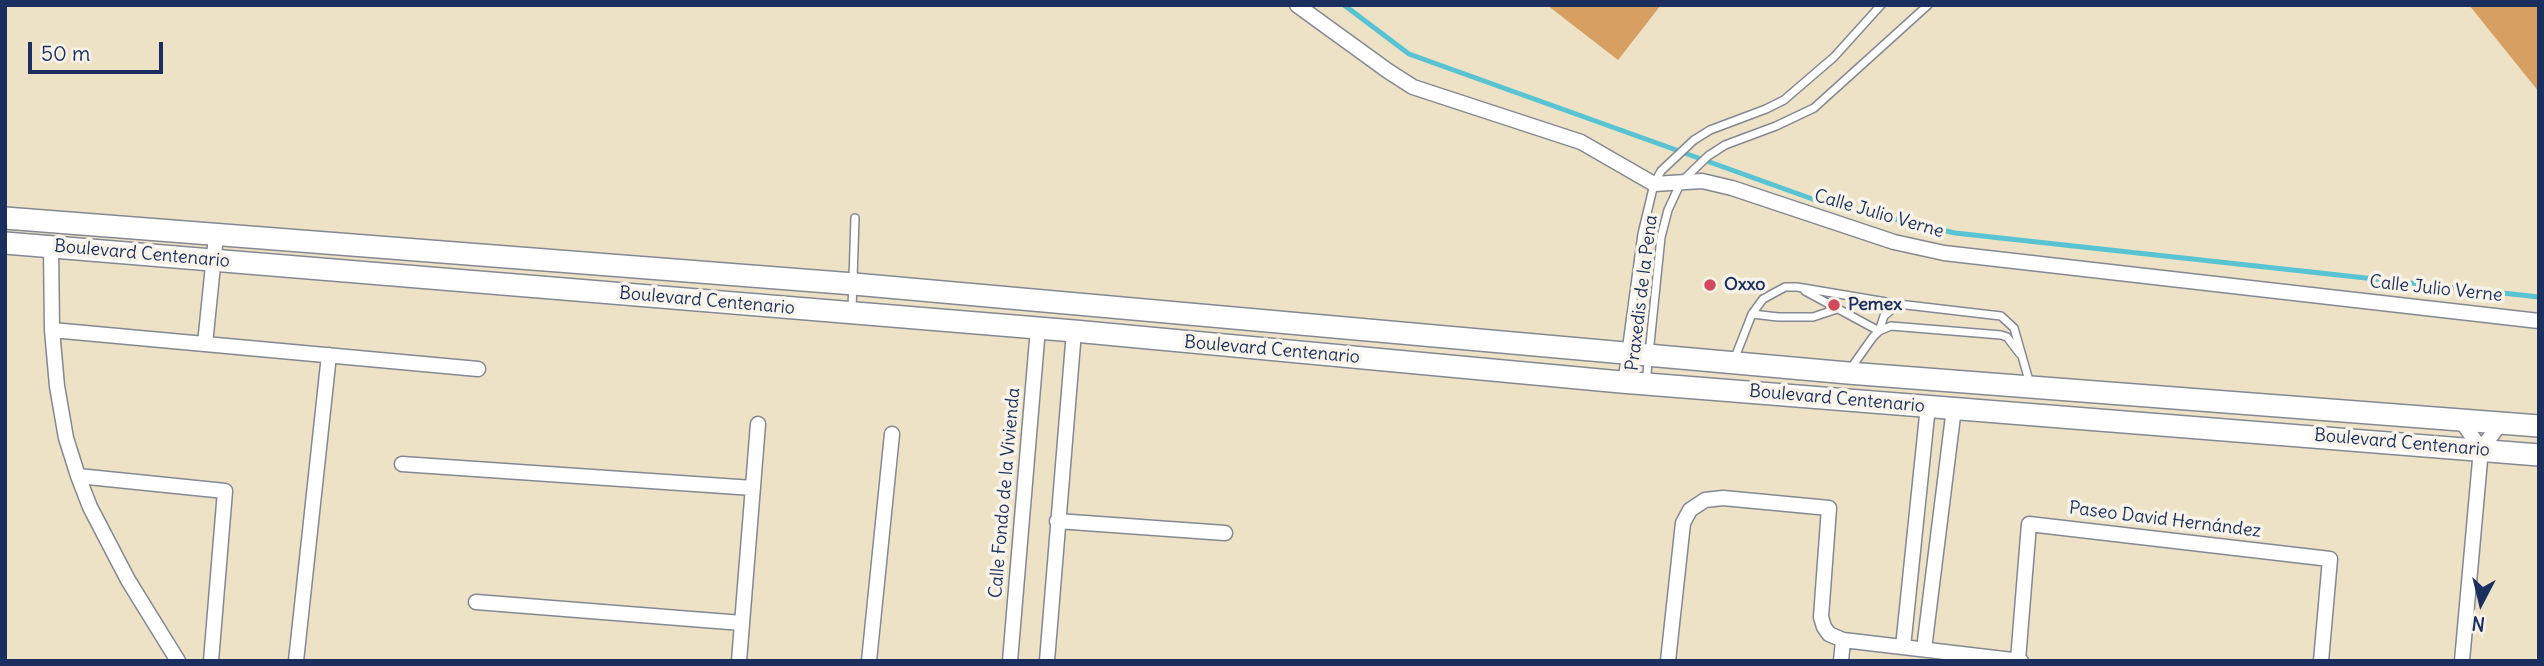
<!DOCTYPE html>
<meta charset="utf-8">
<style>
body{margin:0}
#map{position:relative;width:2544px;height:666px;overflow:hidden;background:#ede2c5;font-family:Delius,sans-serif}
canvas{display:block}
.frame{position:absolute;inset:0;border:7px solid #1b2f5e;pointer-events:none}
.north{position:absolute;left:2446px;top:568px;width:70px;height:70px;-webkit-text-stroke:5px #f7f3e8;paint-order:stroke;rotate:187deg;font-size:19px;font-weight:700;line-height:28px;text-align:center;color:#1b2f5e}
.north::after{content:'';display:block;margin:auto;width:24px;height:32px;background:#1b2f5e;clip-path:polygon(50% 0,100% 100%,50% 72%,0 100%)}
.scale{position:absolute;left:28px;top:42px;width:135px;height:32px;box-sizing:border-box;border:4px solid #1b2f5e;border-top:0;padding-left:9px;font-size:21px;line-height:24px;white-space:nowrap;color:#1b2f5e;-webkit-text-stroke:5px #f7f3e8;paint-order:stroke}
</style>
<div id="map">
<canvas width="2544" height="666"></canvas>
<div class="frame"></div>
<div class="north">N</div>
<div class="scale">50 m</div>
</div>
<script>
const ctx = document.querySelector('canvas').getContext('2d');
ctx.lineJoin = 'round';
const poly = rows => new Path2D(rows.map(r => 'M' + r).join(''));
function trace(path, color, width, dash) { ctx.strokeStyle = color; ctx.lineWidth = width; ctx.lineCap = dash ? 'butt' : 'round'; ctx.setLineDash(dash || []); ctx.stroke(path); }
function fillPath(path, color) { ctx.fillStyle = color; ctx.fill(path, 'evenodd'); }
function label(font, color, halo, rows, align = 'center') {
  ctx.font = font + ' Delius,sans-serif'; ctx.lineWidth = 7; ctx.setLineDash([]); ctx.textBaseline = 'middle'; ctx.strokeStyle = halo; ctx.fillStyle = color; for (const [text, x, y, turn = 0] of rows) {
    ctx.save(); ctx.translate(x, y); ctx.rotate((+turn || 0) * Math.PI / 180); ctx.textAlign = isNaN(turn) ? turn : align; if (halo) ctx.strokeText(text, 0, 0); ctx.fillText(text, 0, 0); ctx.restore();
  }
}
const stream = poly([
 [1344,5,1409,54,1818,201,1955,233,2539,297]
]);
const building = poly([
 [1547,5,1661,5,1618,60],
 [2469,5,2539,5,2539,92]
]);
const lane = poly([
 [1805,291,1879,331,1884,316,1897,305],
 [852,309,855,218],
 [1752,314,1778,317,1813,317,1837,309],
 [1734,360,1752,314,1763,299,1785,287,1797,287,1898,304,2001,316,2014,328,2030,384],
 [1851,368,1873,337,1879,331,1891,326,2001,335,2007,337,2020,354],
 [1622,381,1642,234,1654,184,1661,171,1694,140,1710,130,1766,109,1784,100,1834,57,1881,5],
 [1646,383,1661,237,1668,210,1681,182,1708,156,1725,145,1776,126,1814,108,1928,5]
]);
const street = poly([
 [1297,5,1388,71,1413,87,1581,142,1654,184,1702,181,1732,188,1894,242,1944,253,2539,321],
 [51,246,52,330,57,386,66,438,78,476,90,507,128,580,178,661],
 [52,330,478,369],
 [205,344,216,236],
 [2460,419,2481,449],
 [402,464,753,488],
 [78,476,225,491,211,661],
 [1057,521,1225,533],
 [476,602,742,623],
 [1843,640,2021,661],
 [1903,647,1928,406],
 [1924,649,1954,408],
 [2018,660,2029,524,2330,559,2321,661],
 [296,661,329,355],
 [739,661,758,424],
 [869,661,892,434],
 [1010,661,1038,328],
 [1047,661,1074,331],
 [1668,661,1683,523,1690,510,1705,500,1723,498,1829,508,1821,617,1824,627,1829,634,1843,640,1841,661],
 [2462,661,2481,449,2501,423]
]);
const secondary = poly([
 [5,218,854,284,1848,373,2539,426],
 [5,243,1074,331,1621,382,2539,455]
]);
const markers = [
 [1710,285,7,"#d1495b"],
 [1834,305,7,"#d1495b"]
];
const streetNames = [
 ["Calle Julio Verne",1879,214,16],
 ["Boulevard Centenario",142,254,5],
 ["Calle Julio Verne",2436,289,6],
 ["Praxedis de la Pena",1642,293,-83],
 ["Boulevard Centenario",707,301,5],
 ["Boulevard Centenario",1272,350,5],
 ["Boulevard Centenario",1837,399,5],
 ["Boulevard Centenario",2402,443,5],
 ["Calle Fondo de la Vivienda",1005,493,-85],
 ["Paseo David Hernández",2165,520,7]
];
const poiNames = [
 ["Oxxo",1724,285],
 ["Pemex",1848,305]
];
trace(stream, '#58c3d2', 5);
fillPath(building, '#d79f61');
trace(lane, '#848892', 10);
trace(street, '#848892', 17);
trace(secondary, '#848892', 24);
trace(lane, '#fff', 7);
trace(street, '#fff', 14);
trace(secondary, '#fff', 21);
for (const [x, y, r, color] of markers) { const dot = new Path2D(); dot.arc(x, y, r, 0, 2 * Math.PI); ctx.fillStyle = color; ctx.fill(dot); trace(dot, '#f7f3e8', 2.5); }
label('18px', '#1b2f5e', '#f7f3e8', streetNames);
label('bold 18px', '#1b2f5e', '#f7f3e8', poiNames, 'left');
</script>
